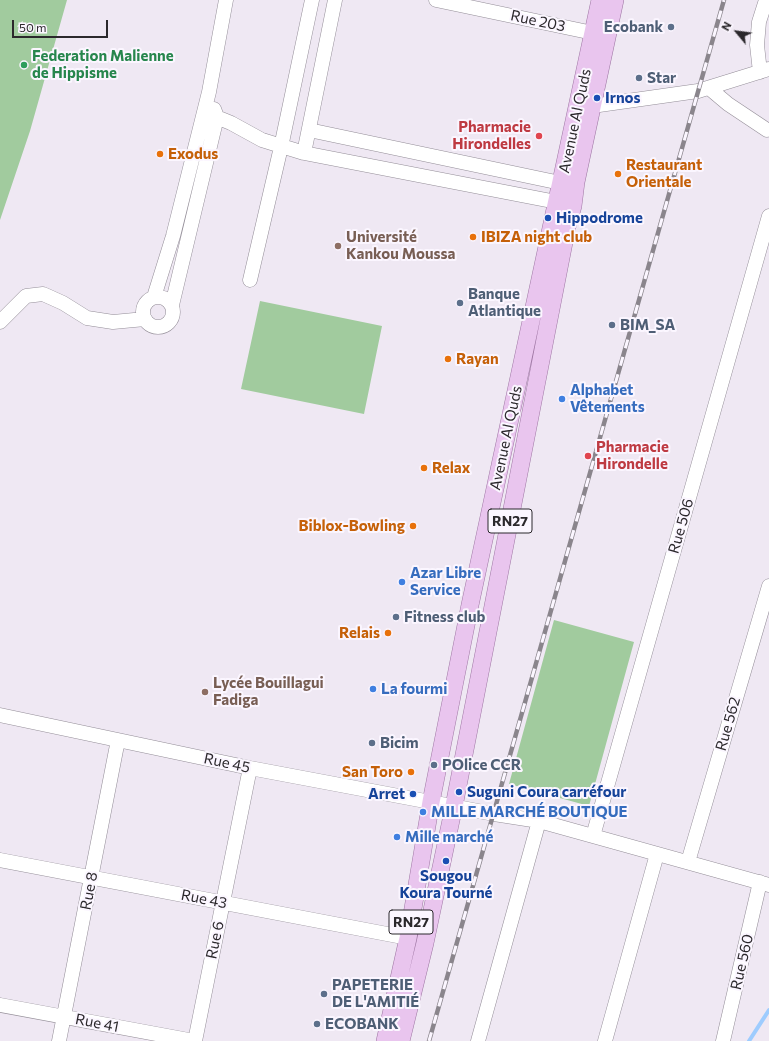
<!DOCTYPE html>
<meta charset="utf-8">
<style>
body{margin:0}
#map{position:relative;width:769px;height:1041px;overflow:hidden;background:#efe8f3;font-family:Commissioner,sans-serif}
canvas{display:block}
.north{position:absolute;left:717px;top:12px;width:40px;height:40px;-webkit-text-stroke:3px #fbf6ff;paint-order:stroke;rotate:299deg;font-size:11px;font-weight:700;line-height:16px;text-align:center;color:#2b282c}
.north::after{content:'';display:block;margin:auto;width:14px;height:18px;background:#2b282c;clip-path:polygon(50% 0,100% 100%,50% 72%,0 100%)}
.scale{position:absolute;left:12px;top:20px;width:96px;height:18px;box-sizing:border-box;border:2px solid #2b282c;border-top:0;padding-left:5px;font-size:12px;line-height:14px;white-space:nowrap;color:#2b282c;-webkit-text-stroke:3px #fbf6ff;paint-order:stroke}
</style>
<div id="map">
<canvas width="769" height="1041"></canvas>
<div class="north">N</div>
<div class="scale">50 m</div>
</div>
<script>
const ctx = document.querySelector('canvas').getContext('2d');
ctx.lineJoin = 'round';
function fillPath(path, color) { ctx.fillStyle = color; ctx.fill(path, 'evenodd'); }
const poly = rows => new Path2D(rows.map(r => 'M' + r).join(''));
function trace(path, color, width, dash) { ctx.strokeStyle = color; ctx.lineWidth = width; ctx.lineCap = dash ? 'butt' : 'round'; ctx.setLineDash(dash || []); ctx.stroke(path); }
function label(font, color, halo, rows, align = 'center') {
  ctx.font = font + ' Commissioner,sans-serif'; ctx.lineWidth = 4; ctx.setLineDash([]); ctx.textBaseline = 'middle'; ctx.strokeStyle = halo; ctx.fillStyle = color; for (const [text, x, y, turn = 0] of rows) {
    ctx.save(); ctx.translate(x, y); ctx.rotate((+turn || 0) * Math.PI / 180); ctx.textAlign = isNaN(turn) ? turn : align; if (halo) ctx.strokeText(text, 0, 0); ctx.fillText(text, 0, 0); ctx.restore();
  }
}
const green = poly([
 [0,0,67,0,30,131,0,220],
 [260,301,382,326,364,414,241,389],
 [554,620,634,642,589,806,509,784]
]);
const stream = poly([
 [749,1041,769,1010]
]);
const minor = poly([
 [436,0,593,33],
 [760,72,757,45,759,22,766,0],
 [709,88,728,104,767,130],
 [592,106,698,91,769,69],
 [204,112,231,123,262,140,304,153,567,204],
 [309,130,570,185],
 [304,153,335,0],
 [250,280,281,147,312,0],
 [154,297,173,236,209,92,226,0],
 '143 312a15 15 0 1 1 30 0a15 15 0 1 1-30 0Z',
 [172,305,217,117,214,109],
 [0,322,26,296,43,294,63,303,87,318,113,322,145,319],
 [0,715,250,768,494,814,539,821,769,885],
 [593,836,769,216],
 [0,860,408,938],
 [688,862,769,586],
 [0,1005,194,1041],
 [59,1041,118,740],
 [195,1041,250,768],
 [478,1041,539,821],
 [605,1041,657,854],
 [723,1041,760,882]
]);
const major = poly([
 [385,1041,408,938,431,802,470,605,600,0],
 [401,1041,425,943,454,806,567,227,573,206,576,182,615,0]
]);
const rail = poly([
 [429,1041,724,0]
]);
const markers = [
 [671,27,4,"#5c6f8a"],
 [24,65,4,"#2e9e5b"],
 [639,78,4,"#5c6f8a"],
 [597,98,4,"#1a4fb4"],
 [539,136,4,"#e0444e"],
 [160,154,4,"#e8710a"],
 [618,174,4,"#e8710a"],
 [548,218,4,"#1a4fb4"],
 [473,237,4,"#e8710a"],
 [338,246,4,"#8d6e63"],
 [460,303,4,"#5c6f8a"],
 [612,325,4,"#5c6f8a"],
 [448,359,4,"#e8710a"],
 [562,399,4,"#3f7fe0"],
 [588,456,4,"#e0444e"],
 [424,468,4,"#e8710a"],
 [413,526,4,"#e8710a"],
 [402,582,4,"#3f7fe0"],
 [396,617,4,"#5c6f8a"],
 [388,633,4,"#e8710a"],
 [373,689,4,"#3f7fe0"],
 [205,692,4,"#8d6e63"],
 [372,743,4,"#5c6f8a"],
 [434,765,4,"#5c6f8a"],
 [411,772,4,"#e8710a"],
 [459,792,4,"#1a4fb4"],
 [413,794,4,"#1a4fb4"],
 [423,812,4,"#3f7fe0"],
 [397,837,4,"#3f7fe0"],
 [446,861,4,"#1a4fb4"],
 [324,994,4,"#5c6f8a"],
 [317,1024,4,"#5c6f8a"]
];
const shields = [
 [510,521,44],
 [411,922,44]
];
const shieldNames = [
 ["RN27",510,521],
 ["RN27",411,922]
];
const streetNames = [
 ["Rue 203",538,21,12],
 ["Avenue Al Quds",575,121,-78],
 ["Avenue Al Quds",506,438,-78],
 ["Rue 506",681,526,-74],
 ["Rue 562",728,724,-74],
 ["Rue 45",227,763,12],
 ["Rue 8",89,891,-79],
 ["Rue 43",204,899,11],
 ["Rue 6",215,940,-78],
 ["Rue 560",742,962,-77],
 ["Rue 41",97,1023,11]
];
const serviceNames = [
 ["Ecobank",663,27,"right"],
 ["Star",647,78],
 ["Banque",468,294],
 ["Atlantique",468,311],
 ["BIM_SA",620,325],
 ["Fitness club",404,617],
 ["Bicim",380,743],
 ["POlice CCR",442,765],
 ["PAPETERIE",332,985],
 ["DE L'AMITIÉ",332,1002],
 ["ECOBANK",325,1024]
];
const leisureNames = [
 ["Federation Malienne",32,56],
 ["de Hippisme",32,73]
];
const transitNames = [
 ["Irnos",605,98],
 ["Hippodrome",556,218],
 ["Suguni Coura carréfour",467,792],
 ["Arret",405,794,"right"],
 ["Sougou",446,876,"center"],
 ["Koura Tourné",446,893,"center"]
];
const healthNames = [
 ["Pharmacie",531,127],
 ["Hirondelles",531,144],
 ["Pharmacie",596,447,"left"],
 ["Hirondelle",596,464,"left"]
];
const foodNames = [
 ["Exodus",168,154],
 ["Restaurant",626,165],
 ["Orientale",626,182],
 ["IBIZA night club",481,237],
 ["Rayan",456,359],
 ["Relax",432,468],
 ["Biblox-Bowling",405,526,"right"],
 ["Relais",380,633,"right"],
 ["San Toro",403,772,"right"]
];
const educationNames = [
 ["Université",346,237],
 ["Kankou Moussa",346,254],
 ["Lycée Bouillagui",213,683],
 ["Fadiga",213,700]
];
const shopNames = [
 ["Alphabet",570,390],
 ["Vêtements",570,407],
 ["Azar Libre",410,573],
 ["Service",410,590],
 ["La fourmi",381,689],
 ["MILLE MARCHÉ BOUTIQUE",431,812],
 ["Mille marché",405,837]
];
fillPath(green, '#a1cb9e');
trace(stream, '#9eccfe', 4);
trace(minor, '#948e98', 15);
trace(major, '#9d75a2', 18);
trace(minor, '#fff', 14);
trace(major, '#e9c5ee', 17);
trace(rail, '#8a858c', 4.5);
trace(rail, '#fbf6ff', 3, [9]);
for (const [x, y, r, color] of markers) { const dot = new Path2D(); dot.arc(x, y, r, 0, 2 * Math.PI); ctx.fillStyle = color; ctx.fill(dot); trace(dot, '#fbf6ff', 1.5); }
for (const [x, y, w] of shields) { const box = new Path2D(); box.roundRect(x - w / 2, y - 12, w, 24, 3); ctx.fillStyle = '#fbf6ff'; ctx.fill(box); trace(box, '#2b282c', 1); }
label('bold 14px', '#2b282c', null, shieldNames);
label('15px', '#2b282c', '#fbf6ff', streetNames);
label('bold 15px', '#4e5e75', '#fbf6ff', serviceNames, 'left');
label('bold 15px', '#27864d', '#fbf6ff', leisureNames, 'left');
label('bold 15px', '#164399', '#fbf6ff', transitNames, 'left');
label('bold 15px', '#be3a42', '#fbf6ff', healthNames, 'right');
label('bold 15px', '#c56008', '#fbf6ff', foodNames, 'left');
label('bold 15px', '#785e54', '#fbf6ff', educationNames, 'left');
label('bold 15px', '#366cbe', '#fbf6ff', shopNames, 'left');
</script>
